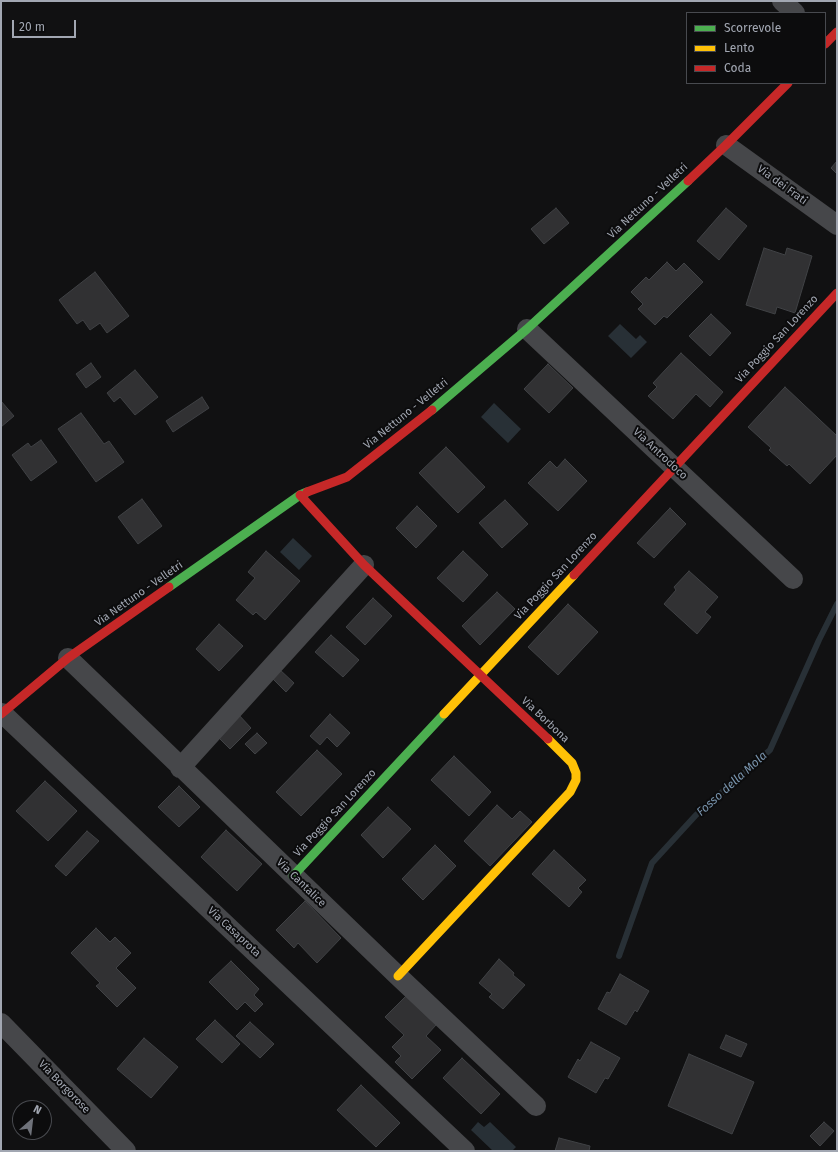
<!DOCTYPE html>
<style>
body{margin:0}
#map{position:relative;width:838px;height:1152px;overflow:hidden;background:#111112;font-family:"Fira Sans",sans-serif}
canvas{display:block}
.frame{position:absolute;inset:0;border:2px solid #a2a7b2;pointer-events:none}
.legend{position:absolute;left:686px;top:12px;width:140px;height:72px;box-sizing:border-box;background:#0c0c0d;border:1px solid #484a4f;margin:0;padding:5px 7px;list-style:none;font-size:12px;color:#a2a7b2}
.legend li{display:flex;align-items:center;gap:8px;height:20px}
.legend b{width:20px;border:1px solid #484a4f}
.north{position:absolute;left:12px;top:1100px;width:40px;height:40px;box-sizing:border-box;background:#0c0c0d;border:1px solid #484a4f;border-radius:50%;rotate:28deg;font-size:11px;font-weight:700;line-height:16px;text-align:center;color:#a2a7b2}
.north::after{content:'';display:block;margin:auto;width:14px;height:18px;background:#6f727a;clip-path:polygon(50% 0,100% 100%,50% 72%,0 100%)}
.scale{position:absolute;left:12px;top:20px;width:64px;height:18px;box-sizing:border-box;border:2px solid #a2a7b2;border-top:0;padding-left:5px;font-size:12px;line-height:14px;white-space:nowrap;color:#a2a7b2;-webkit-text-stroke:3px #0c0c0d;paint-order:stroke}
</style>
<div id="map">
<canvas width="838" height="1152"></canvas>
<div class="frame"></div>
<ul class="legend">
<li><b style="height:5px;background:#4caf50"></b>Scorrevole</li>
<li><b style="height:5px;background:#ffc107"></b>Lento</li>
<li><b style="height:5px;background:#c62828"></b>Coda</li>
</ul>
<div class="north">N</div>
<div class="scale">20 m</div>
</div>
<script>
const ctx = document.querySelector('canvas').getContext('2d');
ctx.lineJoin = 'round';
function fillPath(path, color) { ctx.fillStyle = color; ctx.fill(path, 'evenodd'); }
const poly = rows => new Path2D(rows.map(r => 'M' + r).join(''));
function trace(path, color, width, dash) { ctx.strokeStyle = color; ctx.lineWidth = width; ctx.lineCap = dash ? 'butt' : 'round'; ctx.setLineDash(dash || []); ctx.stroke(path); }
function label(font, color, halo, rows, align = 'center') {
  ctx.font = font + ' "Fira Sans",sans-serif'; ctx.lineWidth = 4; ctx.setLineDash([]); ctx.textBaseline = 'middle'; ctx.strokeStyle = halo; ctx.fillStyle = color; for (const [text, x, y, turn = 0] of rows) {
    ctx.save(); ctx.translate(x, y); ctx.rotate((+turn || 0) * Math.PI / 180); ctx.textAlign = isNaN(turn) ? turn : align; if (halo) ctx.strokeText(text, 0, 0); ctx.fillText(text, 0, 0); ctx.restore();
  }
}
const water = poly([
 [620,324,636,339,640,335,647,342,631,358,608,336],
 [494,403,521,429,508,443,481,417],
 [293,538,312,556,299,570,280,552],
 [478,1122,484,1127,490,1122,516,1147,512,1151,493,1151,471,1130]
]);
const stream = poly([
 [619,956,652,863,696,815,770,750,819,640,837,604]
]);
const building = poly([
 [837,161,837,174,831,168,837,161],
 [556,208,569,223,544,244,531,229,556,208],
 [726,208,747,226,719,260,697,241,726,208],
 [764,248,785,255,787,248,812,256,795,313,777,307,775,314,746,305,764,248],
 [667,262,676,271,684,263,703,282,667,318,664,316,655,325,638,309,643,304,631,292,646,277,649,280,667,262],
 [95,272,129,316,107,333,100,323,90,330,83,320,77,324,59,300,95,272],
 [711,314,731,333,710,356,689,336,711,314],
 [681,353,723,392,710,407,696,394,673,419,648,396,657,387,653,383,681,353],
 [91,363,101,377,86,388,76,374,91,363],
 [548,364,573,388,549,413,524,389,548,364],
 [135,370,158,397,135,415,120,397,114,402,107,393,135,370],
 [785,387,837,436,837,455,810,484,789,464,787,466,769,450,771,448,748,427,785,387],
 [202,397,209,408,173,432,166,421,202,397],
 [1,401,14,416,1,427,1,401],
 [81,413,104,444,109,441,124,462,96,482,58,429,81,413],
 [41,440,57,462,31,481,12,455,28,443,31,447,41,440],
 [446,447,485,487,458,513,419,473,446,447],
 [565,459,587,481,558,511,528,483,550,461,557,468,565,459],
 [142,499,162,526,138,544,118,517,142,499],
 [505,500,528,524,502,548,479,523,505,500],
 [417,506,437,526,416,548,396,528,417,506],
 [670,508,686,524,654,558,637,543,670,508],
 [266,551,300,581,265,620,256,612,253,615,236,600,255,578,248,572,266,551],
 [463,551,488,575,463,602,437,578,463,551],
 [689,571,718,597,705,612,711,617,697,634,664,604,676,590,674,587,689,571],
 [497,592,515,609,480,645,462,626,497,592],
 [373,598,392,616,365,645,346,627,373,598],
 [568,604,598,632,558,675,528,647,568,604],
 [219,624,243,646,219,671,196,649,219,624],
 [331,635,359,660,343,677,315,652,331,635],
 [278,668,294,683,286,692,270,676,278,668],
 [238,714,251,728,230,749,216,735,238,714],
 [330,714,350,733,337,747,327,737,320,745,310,736,330,714],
 [257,733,267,743,255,754,245,744,257,733],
 [317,750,342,774,301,816,276,792,317,750],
 [454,756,491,792,469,816,431,780,454,756],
 [45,781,77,811,48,841,16,811,45,781],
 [179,786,200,807,179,827,158,807,179,786],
 [497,805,512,819,520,811,532,822,490,866,464,841,497,805],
 [388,807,411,829,383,858,361,835,388,807],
 [226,830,262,864,237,891,201,857,226,830],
 [87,831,99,841,66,876,55,866,87,831],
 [435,845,456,866,423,900,402,879,435,845],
 [554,850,586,880,578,888,582,892,569,907,532,874,554,850],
 [305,901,341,938,317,963,298,943,294,948,276,930,305,901],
 [96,928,110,942,115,937,131,953,116,968,136,988,117,1007,96,986,100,983,71,953,96,928],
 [499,959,514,973,513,975,525,985,503,1009,489,997,492,994,479,983,499,959],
 [231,961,259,989,254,995,263,1004,255,1012,245,1002,237,1010,209,982,231,961],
 [620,974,649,991,637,1012,635,1010,626,1025,598,1009,607,992,610,993,620,974],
 [406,996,436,1025,426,1036,441,1050,412,1079,395,1062,401,1056,392,1047,404,1035,385,1017,406,996],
 [215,1020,240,1044,222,1063,196,1039,215,1020],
 [250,1022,274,1044,260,1058,236,1036,250,1022],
 [726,1035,747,1044,741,1057,720,1048,726,1035],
 [144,1038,178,1067,151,1098,117,1069,144,1038],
 [591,1042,620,1058,608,1079,605,1078,596,1093,568,1077,578,1059,580,1061,591,1042],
 [689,1054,754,1082,732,1134,668,1106,689,1054],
 [462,1058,500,1094,481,1114,443,1078,462,1058],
 [361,1085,400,1123,376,1147,337,1110,361,1085],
 [824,1122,834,1131,820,1146,810,1136,824,1122],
 [559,1138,590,1146,589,1151,555,1151,559,1138]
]);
const street = poly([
 [782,1,795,13],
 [726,145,837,225],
 [527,329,793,579],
 [68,658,398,976,536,1106],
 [2,713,465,1151],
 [180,768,364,565],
 [1,1023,126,1151]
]);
const fast = poly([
 [432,410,527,329,688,181],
 [169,587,300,495,307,492],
 [293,876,444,714]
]);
const slow = poly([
 [444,714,574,575],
 [398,976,570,792,576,780,576,773,572,763,548,739]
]);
const jam = poly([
 [825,44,837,32],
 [688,181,726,145,788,83],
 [307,492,347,477,432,410],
 [300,495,364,565,548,739],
 [574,575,837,293],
 [1,714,68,658,169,587]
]);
const streetNames = [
 ["Via dei Frati",782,185,36],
 ["Via Nettuno - Velletri",648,201,-43],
 ["Via Poggio San Lorenzo",777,339,-47],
 ["Via Nettuno - Velletri",406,414,-39],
 ["Via Antrodoco",660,454,43],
 ["Via Poggio San Lorenzo",556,576,-47],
 ["Via Nettuno - Velletri",139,594,-35],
 ["Via Borbona",545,720,43],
 ["Via Poggio San Lorenzo",335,813,-47],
 ["Via Cantalice",301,883,44],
 ["Via Casaprota",234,932,43],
 ["Via Borgorose",64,1087,46]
];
const waterNames = [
 ["Fosso della Mola",732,784,-42]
];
fillPath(water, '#283036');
trace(stream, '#283036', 6);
fillPath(building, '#313133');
trace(building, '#404245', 1);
trace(street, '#46474a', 20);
trace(fast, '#4caf50', 9);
trace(slow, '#ffc107', 9);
trace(jam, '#c62828', 9);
label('11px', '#a2a7b2', '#0c0c0d', streetNames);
label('italic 12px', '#7994ad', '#0c0c0d', waterNames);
</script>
